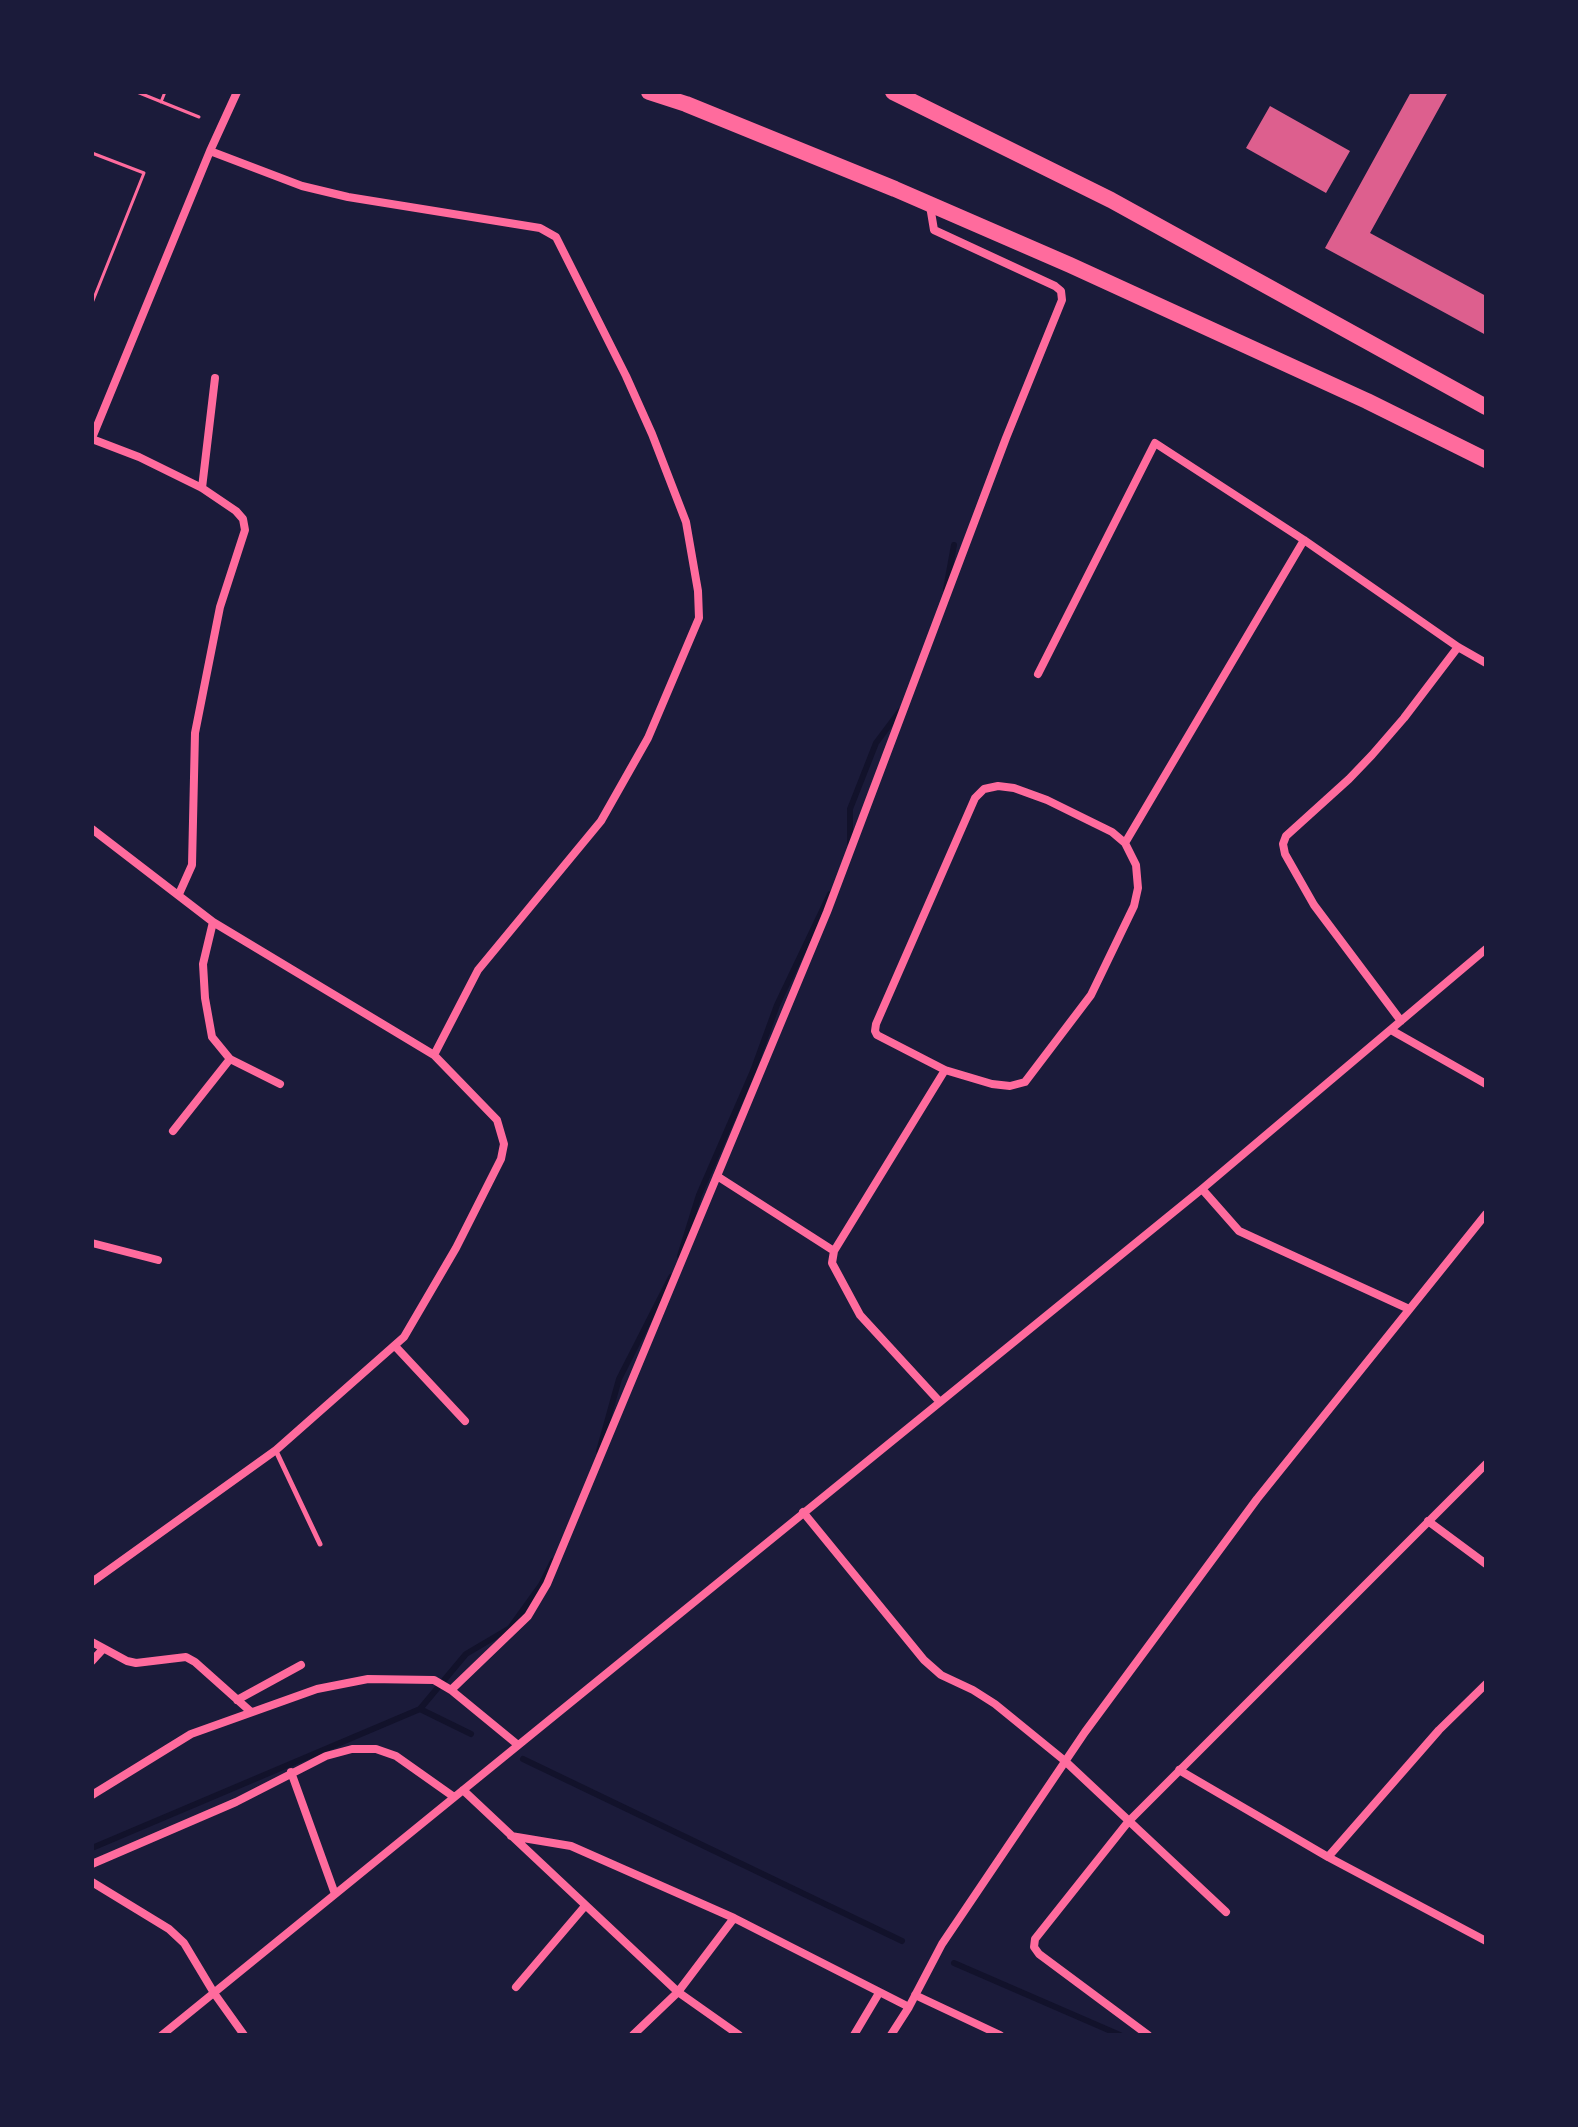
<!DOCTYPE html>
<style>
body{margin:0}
#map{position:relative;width:1578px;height:2127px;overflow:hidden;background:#1b1b3a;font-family:Mulish,sans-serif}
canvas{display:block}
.frame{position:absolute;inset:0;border:94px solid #1b1b3a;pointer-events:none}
</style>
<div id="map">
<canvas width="1578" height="2127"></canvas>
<div class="frame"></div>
</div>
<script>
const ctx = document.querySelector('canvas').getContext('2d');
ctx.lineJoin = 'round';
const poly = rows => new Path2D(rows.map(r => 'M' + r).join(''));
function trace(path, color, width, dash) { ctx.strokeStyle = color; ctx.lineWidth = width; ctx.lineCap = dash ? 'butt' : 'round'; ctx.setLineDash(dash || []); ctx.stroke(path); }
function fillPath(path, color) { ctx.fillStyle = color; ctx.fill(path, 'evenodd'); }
const stream = poly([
 [946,589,954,545],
 [850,843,850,809,876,743,900,711],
 [680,1256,699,1195,753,1071,777,1005,830,894],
 [599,1451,619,1379,671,1277],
 [420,1709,471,1734],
 [523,1759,902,1941],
 [92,1848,420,1709,466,1654,510,1628,541,1585,553,1561],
 [954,1963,1120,2035]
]);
const building = poly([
 [1411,92,1448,92,1370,233,1486,296,1486,335,1325,248],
 [1270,106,1350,151,1326,193,1246,148]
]);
const path = poly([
 [137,92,199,117],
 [161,102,165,92],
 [92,153,144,173,92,303]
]);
const service = poly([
 [276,1451,320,1544]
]);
const minor = poly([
 [210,151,302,186,348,197,540,228,556,237,626,376,652,434,686,522,698,591,699,618,648,738,601,821,478,970,434,1055],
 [92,438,210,151,237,92],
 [92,439,139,457,202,488,236,511,243,519,245,530,220,607,195,733,192,865,179,894],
 [202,488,215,378],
 [1038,674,1155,443,1304,540,1458,647,1486,663],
 [998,786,1014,788,1047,800,1112,832,1125,843,1136,865,1138,888,1134,906,1091,995,1025,1082,1010,1086,992,1084,945,1070,877,1035,875,1031,876,1024,975,798,984,789,998,786],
 [92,829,213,922,434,1055,497,1120,504,1144,501,1159,456,1248,404,1337,276,1450,92,1582],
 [1125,843,1304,540],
 [213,922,203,964,205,998,212,1037,230,1059,280,1084],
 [1401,1021,1314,905,1285,854,1283,844,1286,836,1349,779,1372,755,1404,718,1458,647],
 [1391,1030,1486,1084],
 [173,1131,230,1059],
 [717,1176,834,1251],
 [1202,1189,1239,1231,1409,1309],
 [92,1243,158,1260],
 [395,1346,465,1421],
 [939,1401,860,1315,832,1263,834,1251,945,1070],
 [803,1512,924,1660,941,1675,973,1690,995,1704,1065,1761,1226,1912],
 [1428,1521,1486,1564],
 [92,1642,127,1661,136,1663,186,1657,195,1662,250,1711],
 [92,1661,103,1649],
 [451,1690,528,1616,547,1584,827,912,1006,438,1062,300,1061,291,1055,286,934,230,930,206],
 [237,1700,301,1665],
 [1179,1770,1328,1857,1486,1941],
 [291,1772,335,1894],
 [463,1790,678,1992,739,2035],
 [92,1795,191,1734,317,1689,368,1679,434,1680,451,1690,518,1745],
 [511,1836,571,1846,734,1918,909,2007],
 [1328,1857,1439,1730,1486,1684],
 [92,1864,236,1802,326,1756,352,1749,376,1749,396,1756,454,1797],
 [92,1882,169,1929,184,1943,214,1993,244,2035],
 [516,1987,585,1906],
 [915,1995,1000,2035],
 [162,2035,1202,1189,1486,949],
 [633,2035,678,1992,734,1918],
 [854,2035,879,1993],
 [891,2035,909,2007,942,1944,1085,1732,1257,1499,1486,1214],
 [1148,2035,1039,1954,1034,1947,1035,1939,1128,1822,1486,1464]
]);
const trunk = poly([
 [649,92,686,104,895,189,1070,265,1367,401,1486,460],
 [893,92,1111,200,1486,407]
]);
trace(stream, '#12122b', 6);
fillPath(building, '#dd5f8e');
trace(path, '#ff6b9d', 3);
trace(service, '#ff6b9d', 5);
trace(minor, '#ff6b9d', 8);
trace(trunk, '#ff6b9d', 16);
</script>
